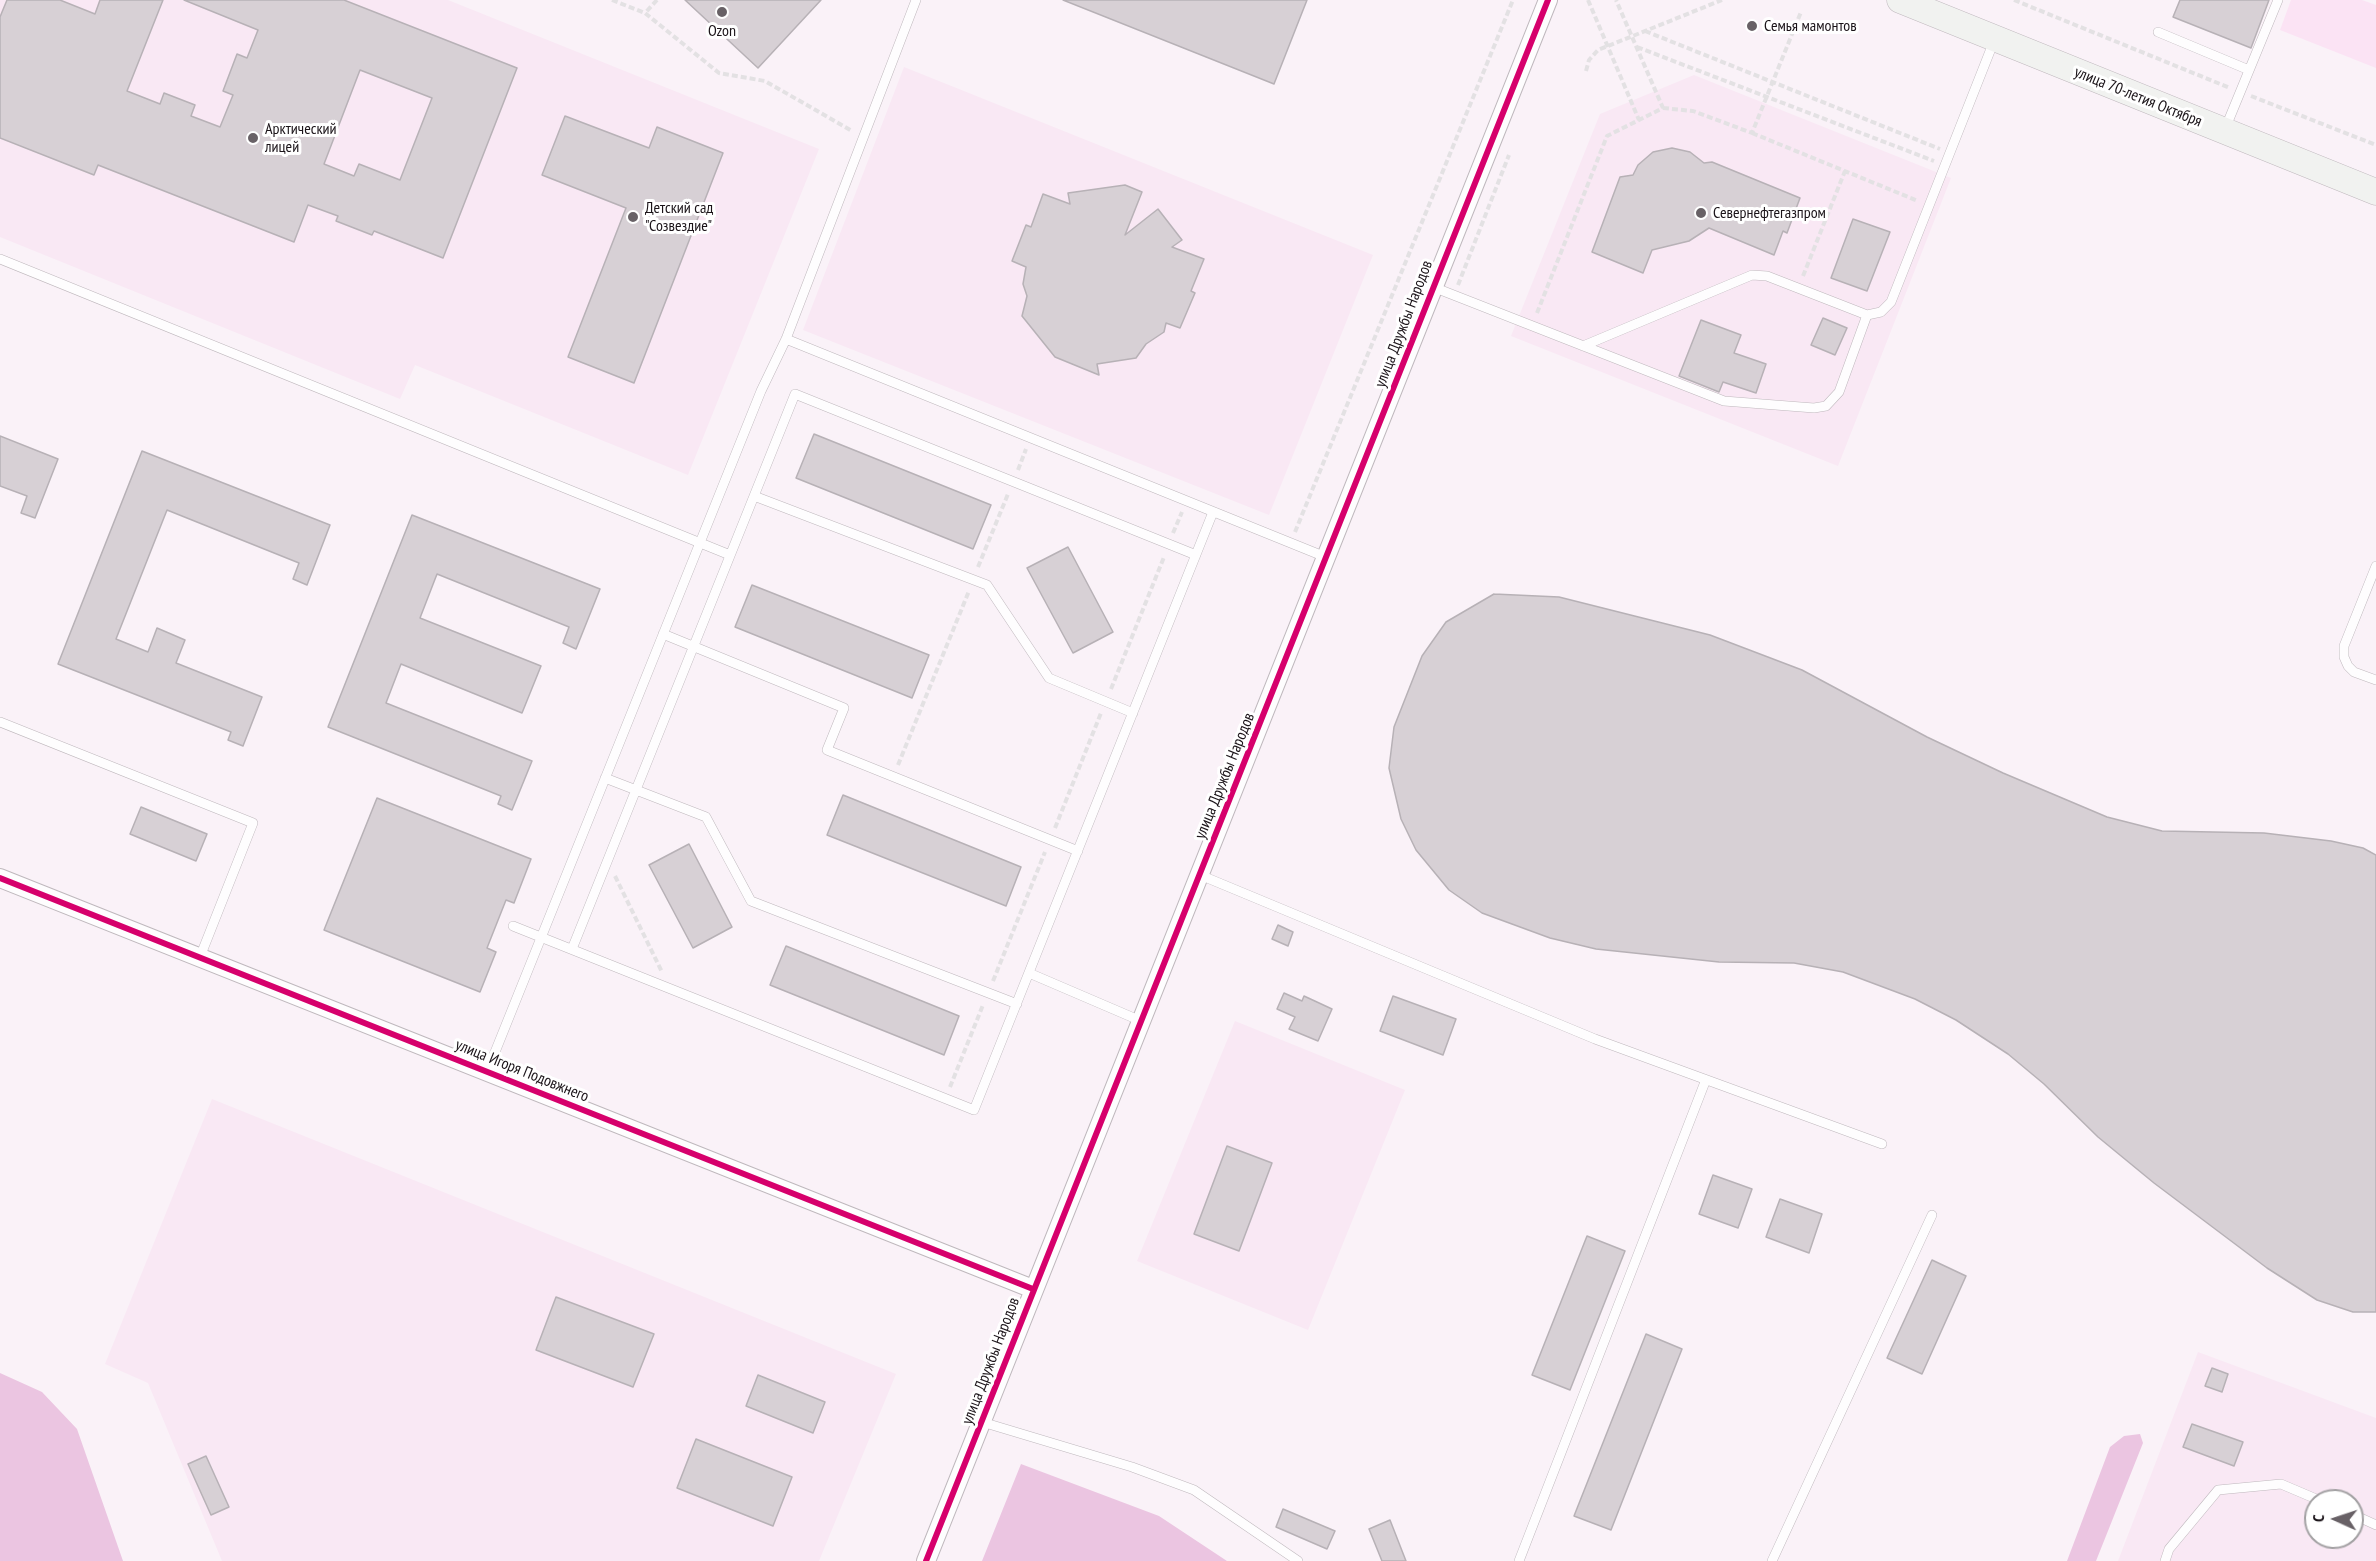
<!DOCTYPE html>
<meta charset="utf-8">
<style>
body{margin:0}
#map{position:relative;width:2376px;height:1561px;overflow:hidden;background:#faf2f8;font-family:"PT Sans Narrow",sans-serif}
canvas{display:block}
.north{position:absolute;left:2304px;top:1489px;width:60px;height:60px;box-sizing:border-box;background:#fff;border:2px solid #a3a1a3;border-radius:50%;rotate:273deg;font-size:16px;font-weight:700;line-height:24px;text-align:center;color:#1a1318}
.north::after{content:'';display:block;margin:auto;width:21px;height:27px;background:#686166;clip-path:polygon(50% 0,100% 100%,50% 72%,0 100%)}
</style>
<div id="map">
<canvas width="2376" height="1561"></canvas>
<div class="north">С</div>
</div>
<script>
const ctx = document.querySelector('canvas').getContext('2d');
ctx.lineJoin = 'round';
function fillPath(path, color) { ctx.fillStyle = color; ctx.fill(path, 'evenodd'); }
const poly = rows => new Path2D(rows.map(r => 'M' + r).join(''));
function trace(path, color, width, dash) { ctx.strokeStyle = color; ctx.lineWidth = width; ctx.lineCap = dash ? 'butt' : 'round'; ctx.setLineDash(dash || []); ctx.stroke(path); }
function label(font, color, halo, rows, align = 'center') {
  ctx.font = font + ' "PT Sans Narrow",sans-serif'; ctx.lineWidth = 6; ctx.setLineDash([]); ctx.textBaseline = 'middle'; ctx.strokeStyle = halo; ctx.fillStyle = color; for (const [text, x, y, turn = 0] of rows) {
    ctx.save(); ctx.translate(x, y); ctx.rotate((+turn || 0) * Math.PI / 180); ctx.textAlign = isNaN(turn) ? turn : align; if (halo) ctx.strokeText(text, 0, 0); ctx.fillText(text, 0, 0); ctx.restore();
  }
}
const built = poly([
 [0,0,448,0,819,149,688,475,415,365,400,399,0,237],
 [904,67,1373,255,1269,515,803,330],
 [1694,75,1951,178,1838,466,1511,336,1600,114],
 [1235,1021,1405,1090,1308,1330,1137,1261],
 [212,1099,896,1374,819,1561,222,1561,148,1383,105,1364],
 [2198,1352,2376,1418,2376,1561,2118,1561],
 [2316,1501,2352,1501,2352,1537,2316,1537]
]);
const green = poly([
 [2291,0,2362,0,2376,5,2376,68,2280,30]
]);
const forest = poly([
 [0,1373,42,1392,77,1429,123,1561,0,1561],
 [2140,1434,2143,1443,2096,1561,2067,1561,2110,1447,2124,1436],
 [1021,1464,1159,1516,1227,1561,982,1561]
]);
const building = poly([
 [7,0,60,0,95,14,100,0,163,0,127,91,160,104,164,93,195,105,191,116,220,127,233,95,223,91,237,54,247,58,258,30,184,0,344,0,517,68,443,258,374,231,372,235,336,221,338,216,308,205,294,242,98,165,94,175,0,138,0,17,7,0],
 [360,70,432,98,400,180,359,164,354,176,324,164,360,70],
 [685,0,821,0,758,68,685,0],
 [1063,0,1307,0,1274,84,1063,0],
 [2180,0,2269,0,2251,48,2173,17,2180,0],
 [565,116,649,148,657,127,723,153,634,383,568,357,626,208,542,175,565,116],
 [1672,148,1690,152,1704,163,1712,162,1800,198,1787,233,1783,231,1774,255,1709,228,1689,241,1652,250,1643,273,1592,252,1620,177,1633,175,1638,165,1653,152,1672,148],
 [1125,185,1142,192,1125,235,1158,209,1182,240,1172,247,1204,259,1191,291,1195,293,1180,328,1166,323,1164,332,1146,344,1136,358,1097,364,1099,375,1055,357,1022,316,1027,296,1023,284,1026,267,1012,261,1026,225,1031,227,1043,194,1070,204,1068,193,1125,185],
 [1853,219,1890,232,1867,291,1831,278,1853,219],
 [1823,318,1847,328,1835,355,1811,345,1823,318],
 [1701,320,1741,335,1734,353,1766,364,1756,393,1723,382,1719,392,1679,376,1701,320],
 [814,434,991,505,973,549,796,478,814,434],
 [0,436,58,459,35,518,21,513,27,496,0,486,0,436],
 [142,451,330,525,307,585,293,579,299,563,167,510,116,639,148,652,157,628,185,640,176,663,262,697,243,746,228,740,231,732,58,664,142,451],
 [412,515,600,589,576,649,563,643,569,627,437,574,420,618,541,666,522,713,401,664,386,703,532,761,512,810,498,804,501,796,328,727,412,515],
 [1068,547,1113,632,1073,653,1027,568,1068,547],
 [752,585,929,655,912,698,735,627,752,585],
 [1494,594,1559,597,1710,635,1802,670,1927,737,2003,773,2107,817,2162,831,2264,833,2331,841,2363,848,2376,855,2376,1312,2353,1312,2317,1300,2267,1268,2154,1183,2098,1137,2044,1084,2008,1054,1956,1020,1915,999,1843,972,1794,963,1719,962,1596,949,1550,938,1482,913,1449,890,1416,850,1401,819,1389,768,1394,727,1422,656,1446,622,1494,594],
 [843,795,1021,867,1006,906,827,835,843,795],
 [377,798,531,859,514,903,506,900,487,948,496,952,480,992,324,930,377,798],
 [141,807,207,834,196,861,130,834,141,807],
 [689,844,732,927,693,948,649,865,689,844],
 [1278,925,1293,932,1288,946,1272,939,1278,925],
 [786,946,959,1016,944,1055,770,985,786,946],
 [1284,993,1302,1001,1304,996,1332,1009,1318,1041,1289,1029,1295,1017,1277,1009,1284,993],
 [1393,996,1456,1019,1443,1055,1380,1031,1393,996],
 [1227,1146,1272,1163,1239,1251,1194,1234,1227,1146],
 [1713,1175,1752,1189,1738,1228,1699,1214,1713,1175],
 [1780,1199,1822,1214,1809,1253,1766,1237,1780,1199],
 [1587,1236,1625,1251,1570,1390,1532,1375,1587,1236],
 [1932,1260,1966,1276,1922,1374,1887,1358,1932,1260],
 [556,1297,654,1334,633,1387,536,1350,556,1297],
 [1646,1334,1682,1349,1611,1530,1574,1516,1646,1334],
 [2212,1368,2228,1374,2222,1392,2205,1386,2212,1368],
 [758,1375,825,1402,813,1433,746,1406,758,1375],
 [2192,1424,2243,1442,2234,1466,2183,1447,2192,1424],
 [696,1439,792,1477,773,1526,677,1488,696,1439],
 [206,1456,229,1507,211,1515,188,1464,206,1456],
 [1283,1509,1335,1531,1327,1549,1276,1527,1283,1509],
 [1390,1520,1406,1561,1382,1561,1369,1529,1390,1520]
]);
const path = poly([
 [612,0,645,13],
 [657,0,645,13,719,73,765,81,852,131],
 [1588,0,1639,120],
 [2014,0,2230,88],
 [1645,31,1940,149],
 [1637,47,1934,161],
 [1586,71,1589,60,1598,50,1722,0],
 [2251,96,2376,145],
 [1663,108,1693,111,1752,133,1801,12],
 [1752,133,1918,201],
 [1803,276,1845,171],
 [1458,285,1509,155],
 [1537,313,1607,136,1663,108,1616,0],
 [1018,470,1026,449],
 [1295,532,1513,0],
 [1173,533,1182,512],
 [978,567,1008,494],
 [1111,689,1164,557],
 [898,765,969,591],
 [1055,828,1101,713],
 [615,876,662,972],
 [993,981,1045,852],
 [950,1087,983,1005]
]);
const lane = poly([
 [2158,32,2249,70],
 [2225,129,2278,0],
 [0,259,730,555],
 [1433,287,1724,401,1814,408,1826,406,1839,392,1867,315,1881,312,1891,302,1994,41],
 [786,339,1328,558],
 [1583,346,1752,275,1767,276,1867,315],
 [754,496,987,585,1049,678,1133,713],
 [2376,566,2344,646,2344,657,2348,666,2354,672,2376,680],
 [663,634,844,708,827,750,1078,851],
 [0,722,253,823,200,957],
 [605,778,706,817,751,901,1017,1004],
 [1200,875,1595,1039,1882,1144],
 [513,926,974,1110,1213,512],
 [572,949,795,394,1196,555],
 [1029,973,1141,1021],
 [487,1072,761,391,786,339,916,0],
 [982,1422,1132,1467,1194,1490,1298,1561],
 [2352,1514,2376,1525],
 [1519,1561,1705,1082],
 [1772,1561,1932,1215],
 [2165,1561,2169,1549,2218,1490,2281,1484,2321,1501]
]);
const street = poly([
 [0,878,1033,1289],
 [926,1561,1548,0]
]);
const secondary = poly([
 [1900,0,2376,192]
]);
const cycleway = poly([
 [0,878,1033,1289],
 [926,1561,1548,0]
]);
const markers = [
 [722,12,6,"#686166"],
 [1752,26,6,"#686166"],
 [253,138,6,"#686166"],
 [1701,213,6,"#686166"],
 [633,217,6,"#686166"]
];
const poiNames = [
 ["Семья мамонтов",1764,26],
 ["Ozon",722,31,"center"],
 ["Арктический",265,129],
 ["лицей",265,147],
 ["Детский сад",645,208],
 ["\"Созвездие\"",645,226],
 ["Севернефтегазпром",1713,213]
];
const streetNames = [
 ["улица 70-летия Октября",2138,97,22],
 ["улица Дружбы Народов",1404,324,-69],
 ["улица Дружбы Народов",1225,776,-68],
 ["улица Игоря Подовжнего",522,1071,22],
 ["улица Дружбы Народов",991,1361,-69]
];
fillPath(built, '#f9e8f4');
fillPath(green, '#fbe3f4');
fillPath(forest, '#ebc5e1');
fillPath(building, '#d7d0d5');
trace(building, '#b7b1b6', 1.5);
trace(lane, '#bfb8bd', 10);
trace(street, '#bfb8bd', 20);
trace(secondary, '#bfb8bd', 27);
trace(path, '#e3e1e3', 4, [6, 3]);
trace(lane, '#fefdfe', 9);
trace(street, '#fefdfe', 18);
trace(secondary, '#f1f2f0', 26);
trace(cycleway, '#d6006c', 6);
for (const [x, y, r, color] of markers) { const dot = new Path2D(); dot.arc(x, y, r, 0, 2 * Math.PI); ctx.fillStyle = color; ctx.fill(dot); trace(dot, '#fff', 2); }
label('16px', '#1a1318', '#fff', poiNames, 'left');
label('16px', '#1a1318', '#fff', streetNames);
</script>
